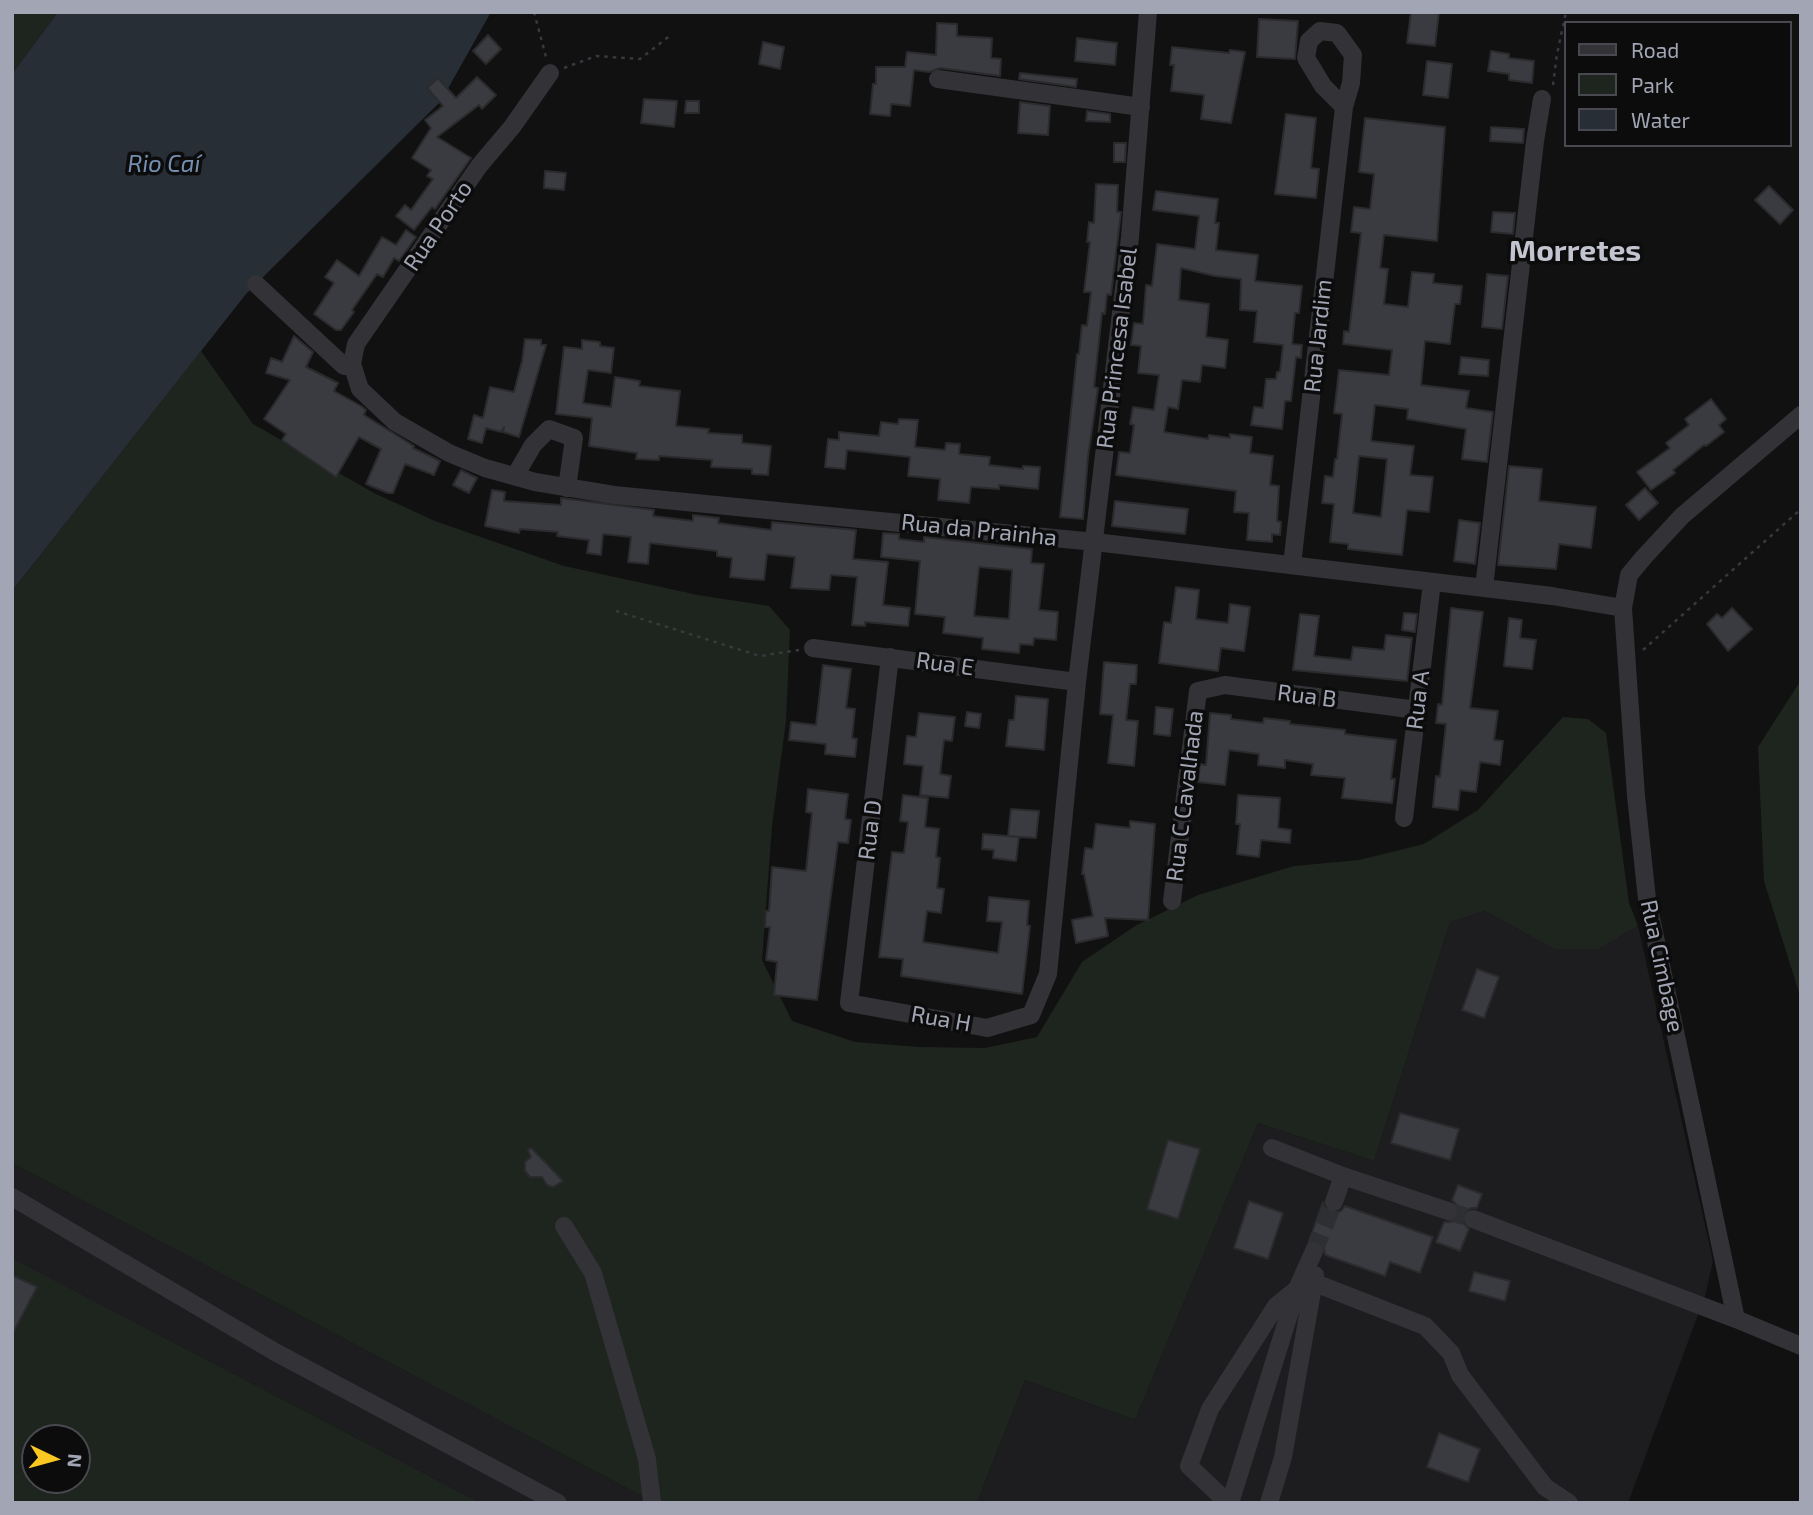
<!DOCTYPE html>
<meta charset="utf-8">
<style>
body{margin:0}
#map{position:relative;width:1813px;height:1515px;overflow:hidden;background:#111112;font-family:"Exo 2",sans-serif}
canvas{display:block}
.frame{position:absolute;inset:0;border:14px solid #a1a5b4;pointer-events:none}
.legend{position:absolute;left:1564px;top:21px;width:228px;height:126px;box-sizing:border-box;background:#0c0c0d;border:2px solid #484950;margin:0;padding:9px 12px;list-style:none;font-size:21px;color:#a1a5b4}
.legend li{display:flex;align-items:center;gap:14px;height:35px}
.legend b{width:35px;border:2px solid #484950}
.north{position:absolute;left:21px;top:1424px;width:70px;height:70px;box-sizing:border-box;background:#0c0c0d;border:2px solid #484950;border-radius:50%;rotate:95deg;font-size:19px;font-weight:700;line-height:28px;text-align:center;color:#a1a5b4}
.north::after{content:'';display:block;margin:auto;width:24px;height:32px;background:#fac821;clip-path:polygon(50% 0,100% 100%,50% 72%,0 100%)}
</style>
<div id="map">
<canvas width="1813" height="1515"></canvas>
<div class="frame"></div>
<ul class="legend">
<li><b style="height:9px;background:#323237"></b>Road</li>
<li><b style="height:19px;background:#1d251e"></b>Park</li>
<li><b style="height:19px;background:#272e36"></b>Water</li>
</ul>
<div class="north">N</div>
</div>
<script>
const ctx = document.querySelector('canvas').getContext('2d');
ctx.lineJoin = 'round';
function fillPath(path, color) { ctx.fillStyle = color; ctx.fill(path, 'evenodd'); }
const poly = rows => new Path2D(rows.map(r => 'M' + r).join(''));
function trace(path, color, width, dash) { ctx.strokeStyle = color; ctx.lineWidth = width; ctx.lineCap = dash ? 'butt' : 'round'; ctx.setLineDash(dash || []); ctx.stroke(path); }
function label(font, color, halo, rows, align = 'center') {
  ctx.font = font + ' "Exo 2",sans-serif'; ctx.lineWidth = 7; ctx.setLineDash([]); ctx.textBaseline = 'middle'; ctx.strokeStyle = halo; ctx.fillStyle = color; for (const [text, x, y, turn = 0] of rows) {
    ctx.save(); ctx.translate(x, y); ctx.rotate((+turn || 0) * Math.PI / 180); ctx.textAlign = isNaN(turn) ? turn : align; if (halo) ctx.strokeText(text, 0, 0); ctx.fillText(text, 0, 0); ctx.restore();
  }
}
const built = poly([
 [1485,911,1554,949,1599,949,1638,926,1713,1261,1705,1296,1628,1503,977,1503,1025,1380,1135,1420,1258,1123,1374,1161,1450,922],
 [12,1163,655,1503,481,1503,12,1258]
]);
const green = poly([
 [12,12,58,12,12,74],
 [201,351,253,424,374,493,435,521,564,566,698,595,769,606,790,630,786,721,772,826,762,960,792,1021,855,1042,919,1047,985,1048,1037,1037,1082,962,1135,926,1198,895,1294,866,1359,860,1424,844,1478,810,1563,717,1588,719,1606,733,1629,903,1638,926,1599,949,1554,949,1485,911,1450,922,1374,1161,1258,1123,1135,1420,1025,1380,977,1503,655,1503,12,1163,12,591],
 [1801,680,1801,999,1764,881,1758,747],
 [12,1258,481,1503,12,1503],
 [35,1438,77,1438,77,1480,35,1480]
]);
const water = poly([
 [58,12,491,12,441,101,246,294,12,591,12,74]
]);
const building = poly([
 [1411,12,1439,12,1435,46,1407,43,1411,12],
 [1259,19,1298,21,1295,59,1257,57,1259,19],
 [937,23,957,24,957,36,992,38,991,58,1001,59,1000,76,940,68,929,72,914,70,910,106,891,104,890,116,870,114,873,84,876,84,876,67,905,67,907,52,936,55,937,23],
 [488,35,501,49,486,64,473,51,488,35],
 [1077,38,1117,43,1115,65,1075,61,1077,38],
 [763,42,784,47,780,69,759,64,763,42],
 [1172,47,1229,53,1230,50,1245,52,1231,123,1201,119,1204,95,1171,91,1174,65,1170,65,1172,47],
 [1491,51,1509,54,1509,58,1534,61,1532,83,1509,80,1509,74,1488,71,1491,51],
 [1427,61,1452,64,1448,98,1423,95,1427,61],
 [1020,73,1077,79,1076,87,1019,79,1020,73],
 [477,77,496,95,482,109,479,105,437,137,471,158,435,209,432,207,414,230,396,216,405,205,411,210,433,179,427,176,431,170,412,158,431,128,425,120,443,106,427,88,438,78,456,98,477,77],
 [644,99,677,101,674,127,641,123,644,99],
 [686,101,699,101,699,113,685,113,686,101],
 [1020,102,1050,106,1048,135,1018,133,1020,102],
 [1087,111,1110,114,1110,122,1086,121,1087,111],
 [1286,114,1316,118,1311,168,1319,169,1316,198,1275,194,1286,114],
 [1365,118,1445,127,1437,241,1384,235,1380,268,1388,269,1384,304,1408,307,1412,272,1434,274,1433,283,1462,286,1460,304,1455,304,1450,344,1425,341,1421,385,1469,391,1466,408,1493,412,1487,462,1462,459,1466,429,1407,419,1408,409,1375,405,1371,441,1414,446,1410,475,1433,477,1429,512,1407,510,1402,555,1348,549,1348,544,1330,542,1334,504,1322,503,1325,476,1333,477,1335,459,1337,459,1342,414,1334,413,1339,370,1389,375,1392,350,1343,344,1344,331,1349,332,1361,233,1351,232,1354,207,1370,209,1374,174,1359,172,1365,118],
 [1359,456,1387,459,1381,517,1353,513,1359,456],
 [1491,127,1524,129,1523,143,1490,141,1491,127],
 [1114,143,1126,143,1125,162,1114,162,1114,143],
 [545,171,566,173,564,190,544,188,545,171],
 [1096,184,1118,185,1117,212,1121,212,1111,295,1107,294,1105,314,1102,313,1094,387,1098,388,1088,457,1083,519,1060,517,1077,354,1079,354,1082,325,1087,326,1091,292,1084,292,1090,242,1087,242,1089,222,1094,223,1096,184],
 [1769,186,1793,210,1780,224,1755,200,1769,186],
 [1156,191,1218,199,1215,223,1219,223,1216,250,1258,255,1255,281,1302,286,1299,313,1295,313,1292,344,1302,345,1301,358,1296,357,1291,401,1285,401,1282,429,1251,425,1254,407,1263,408,1266,379,1276,379,1277,372,1280,372,1283,345,1254,342,1257,311,1240,310,1241,279,1215,276,1181,268,1179,300,1209,304,1206,337,1228,340,1225,368,1202,365,1200,382,1182,380,1178,409,1168,407,1164,432,1208,439,1209,435,1230,438,1230,434,1252,437,1250,453,1273,456,1270,485,1279,486,1277,521,1281,522,1280,535,1272,534,1272,542,1247,540,1249,513,1234,512,1236,491,1116,475,1119,452,1130,453,1134,425,1130,424,1133,407,1154,410,1159,375,1138,373,1141,346,1131,345,1134,323,1143,324,1146,285,1152,286,1157,244,1195,249,1199,216,1153,210,1156,191],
 [1493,212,1515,213,1513,234,1491,232,1493,212],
 [406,230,416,237,399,261,394,258,383,277,377,274,352,310,354,312,341,330,336,330,314,314,334,283,325,277,337,260,359,276,382,237,396,245,406,230],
 [1487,274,1508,276,1502,329,1482,327,1487,274],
 [294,336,313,352,306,367,338,383,334,391,361,406,366,410,364,415,414,446,413,448,440,461,434,475,405,464,393,493,388,493,366,484,381,449,359,437,336,477,282,440,286,434,264,419,290,380,266,373,271,358,282,362,294,336],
 [525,339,541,340,541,345,546,345,519,437,503,432,504,427,501,432,486,428,482,443,468,439,474,415,483,418,490,387,514,392,522,361,525,339],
 [582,340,600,342,600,346,614,348,611,373,588,370,583,403,611,407,615,377,640,381,639,386,680,391,676,426,709,429,708,433,742,435,742,443,771,446,768,475,752,474,752,469,711,467,712,460,659,456,659,460,636,459,637,453,589,446,592,418,556,414,564,347,582,349,582,340],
 [1461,357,1489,360,1488,376,1459,374,1461,357],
 [1711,399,1726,419,1719,425,1724,432,1706,446,1704,445,1673,470,1675,473,1651,490,1637,472,1670,448,1666,443,1689,425,1685,419,1711,399],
 [899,419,918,420,915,447,945,450,946,443,960,444,959,454,990,457,989,465,1023,469,1023,466,1040,467,1038,489,999,485,999,489,971,487,969,503,938,500,940,479,908,476,910,457,847,450,845,469,825,467,828,439,839,440,839,432,879,436,881,422,898,424,899,419],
 [1509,466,1542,469,1539,501,1596,507,1591,548,1559,544,1556,569,1498,565,1509,466],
 [461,470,477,478,469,493,453,485,461,470],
 [1645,488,1658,503,1639,520,1626,505,1645,488],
 [492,490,505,492,504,501,561,505,561,498,654,510,653,516,693,521,693,515,719,518,718,523,771,530,772,522,856,530,853,559,888,562,883,605,910,608,908,626,865,622,865,626,852,625,857,577,831,575,829,590,791,588,795,557,767,554,764,580,748,579,730,577,732,558,717,556,717,551,650,543,648,564,628,562,631,537,603,534,601,555,587,553,589,540,557,536,558,532,520,529,519,533,485,526,492,490],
 [1115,501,1188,509,1185,534,1112,526,1115,501],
 [1459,520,1480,523,1475,564,1454,561,1459,520],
 [883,533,899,534,899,539,924,542,924,537,1032,549,1031,563,1044,564,1039,610,1058,612,1056,640,1034,638,1033,645,1020,644,1019,653,982,649,983,638,943,633,945,617,915,614,920,561,881,557,883,533],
 [979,567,1012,570,1009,619,974,616,979,567],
 [1176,587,1199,590,1196,619,1228,623,1230,604,1250,607,1244,651,1221,648,1218,671,1159,663,1164,622,1171,623,1176,587],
 [1451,608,1483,612,1470,708,1498,711,1494,740,1503,741,1500,765,1480,762,1476,792,1460,790,1458,810,1433,807,1436,776,1440,777,1446,724,1436,723,1438,704,1442,705,1451,608],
 [1732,608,1752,629,1728,651,1707,624,1717,614,1722,618,1732,608],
 [1404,613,1417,614,1415,632,1402,630,1404,613],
 [1300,614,1319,616,1314,656,1351,660,1353,647,1384,650,1386,635,1412,638,1407,681,1293,670,1300,614],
 [1509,618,1522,620,1520,638,1536,640,1532,669,1504,666,1509,618],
 [1104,662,1137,665,1136,684,1130,684,1126,720,1138,721,1134,766,1108,763,1113,715,1100,714,1104,662],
 [823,665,851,669,846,708,855,709,852,738,857,739,855,757,825,754,826,744,789,740,791,722,816,725,823,665],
 [1016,696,1048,699,1044,750,1006,746,1009,720,1014,720,1016,696],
 [1156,707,1173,709,1170,736,1154,734,1156,707],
 [967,712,981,714,979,728,965,726,967,712],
 [919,713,955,717,952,741,944,740,940,774,951,776,948,798,920,795,923,766,904,764,907,736,916,737,919,713],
 [1210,713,1231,715,1231,719,1263,723,1264,718,1290,721,1290,724,1345,730,1345,734,1396,740,1391,779,1395,779,1392,803,1342,798,1345,778,1311,775,1313,764,1285,760,1285,768,1258,765,1259,754,1229,750,1225,785,1198,782,1200,764,1206,765,1210,713],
 [808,789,848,794,845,819,851,820,848,843,838,842,817,1000,774,995,777,962,766,960,770,927,765,927,766,911,769,911,772,867,806,871,812,813,806,812,808,789],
 [903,795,928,798,925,827,939,829,936,857,940,858,937,888,944,889,941,913,927,911,923,942,998,953,1002,922,987,921,989,897,1029,901,1027,925,1030,926,1022,994,901,976,903,959,879,957,892,852,904,853,908,822,900,821,903,795],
 [1238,795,1280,798,1278,828,1291,830,1290,843,1261,840,1259,857,1237,854,1240,824,1236,824,1238,795],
 [1011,809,1039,811,1036,838,1008,836,1011,809],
 [1130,821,1155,824,1148,920,1105,918,1108,936,1076,943,1072,920,1093,916,1084,874,1082,874,1085,848,1093,849,1096,824,1130,828,1130,821],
 [983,834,1019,837,1016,861,993,858,994,850,982,849,983,834],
 [1477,969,1499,977,1484,1018,1462,1010,1477,969],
 [1400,1113,1459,1129,1450,1160,1391,1143,1400,1113],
 [1168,1140,1200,1149,1178,1219,1147,1209,1168,1140],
 [531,1148,543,1160,563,1181,553,1187,547,1185,542,1177,530,1177,525,1171,525,1162,531,1157,528,1150,531,1148],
 [1458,1185,1482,1194,1477,1208,1471,1208,1463,1214,1462,1221,1469,1229,1460,1251,1436,1242,1444,1222,1451,1222,1458,1215,1459,1208,1452,1200,1458,1185],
 [1249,1201,1283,1213,1268,1259,1234,1248,1249,1201],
 [1323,1202,1325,1209,1331,1213,1341,1211,1345,1206,1433,1237,1420,1273,1390,1262,1385,1276,1325,1255,1323,1244,1318,1240,1309,1241,1323,1202],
 [1474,1272,1510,1281,1505,1301,1469,1291,1474,1272],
 [12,1275,37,1287,12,1335,12,1275],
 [1439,1433,1480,1449,1468,1482,1427,1467,1439,1433]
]);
const minorTunnel = poly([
 [1448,1211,1473,1219],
 [1314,1251,1334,1202]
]);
const path = poly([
 [534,12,546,57],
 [564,68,596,56,640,59,672,34],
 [1553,85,1557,54,1566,12],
 [616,611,760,656,799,650],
 [1643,650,1801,509]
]);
const minor = poly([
 [550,73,512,127,479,166,356,344,352,364,360,389,395,422,449,453,485,468,535,482,614,495,1095,542,1552,596,1623,608],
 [938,79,1141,107],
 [256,284,344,366,352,364],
 [515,476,533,445,549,429,574,438,567,488],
 [1292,565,1344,107,1351,83,1353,55,1337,33,1320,31,1309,41,1306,58,1323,86,1344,107],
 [1484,588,1535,141,1542,99],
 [813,648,1077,682],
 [890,657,849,1003,987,1028,1031,1015,1048,974,1077,682,1130,237,1148,12],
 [1404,818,1432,582],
 [1172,901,1198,691,1225,685,1417,710],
 [1272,1148,1343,1176,1448,1211],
 [12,1197,275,1352,558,1503],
 [1334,1202,1343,1176],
 [1473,1219,1736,1319,1801,1346],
 [564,1226,593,1273,647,1459,652,1503],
 [1736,1319,1647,899,1636,796,1623,608,1629,575,1644,557,1682,516,1801,415],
 [1228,1503,1189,1466,1210,1409,1276,1306,1297,1289,1315,1283,1425,1326,1451,1353,1460,1375,1545,1487,1569,1503],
 [1230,1503,1297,1289,1314,1251],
 [1269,1503,1283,1457,1315,1275]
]);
const streetNames = [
 ["Rua Porto",438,226,-56],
 ["Rua Jardim",1318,336,-84],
 ["Rua Princesa Isabel",1117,348,-83],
 ["Rua da Prainha",979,530,6],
 ["Rua E",945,664,8],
 ["Rua B",1307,696,7],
 ["Rua A",1418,700,-83],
 ["Rua C Cavalhada",1185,796,-83],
 ["Rua D",870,830,-83],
 ["Rua Cimbage",1662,966,78],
 ["Rua H",941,1019,10]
];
const waterNames = [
 ["Rio Caí",164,164]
];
const districtNames = [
 ["Morretes",1575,251]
];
fillPath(built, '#1d1d1f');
fillPath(green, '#1d251e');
fillPath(water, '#272e36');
fillPath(building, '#3a3b40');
trace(building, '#2b2b2e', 2);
trace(minorTunnel, '#2e2f32', 18, [18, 9]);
trace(path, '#38393e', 2.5, [3.5, 5]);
trace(minor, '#323237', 18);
label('23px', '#a1a5b4', '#0c0c0d', streetNames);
label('italic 24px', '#768fb1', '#0c0c0d', waterNames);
label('bold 30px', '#c2c4d0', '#0c0c0d', districtNames);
</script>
